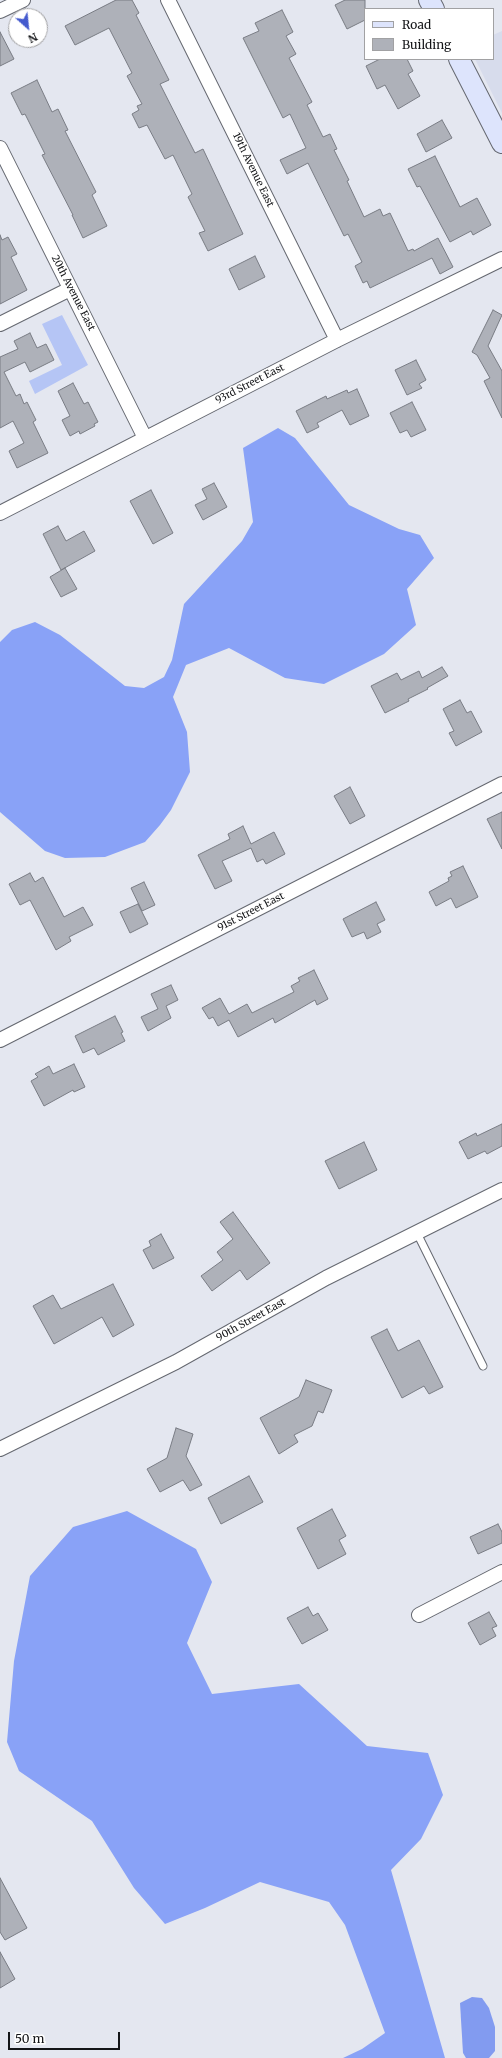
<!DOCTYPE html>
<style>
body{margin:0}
#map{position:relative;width:502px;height:2058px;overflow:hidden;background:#e4e7f0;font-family:Merriweather,serif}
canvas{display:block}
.legend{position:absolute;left:364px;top:8px;width:130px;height:52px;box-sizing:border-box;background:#fff;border:1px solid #a1a1a3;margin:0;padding:5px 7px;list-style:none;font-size:12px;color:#141518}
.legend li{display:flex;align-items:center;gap:8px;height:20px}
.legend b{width:20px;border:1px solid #a1a1a3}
.north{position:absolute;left:8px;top:8px;width:40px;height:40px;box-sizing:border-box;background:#fff;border:1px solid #a1a1a3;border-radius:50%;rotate:153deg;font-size:11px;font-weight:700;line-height:16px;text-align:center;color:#141518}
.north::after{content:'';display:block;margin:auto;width:14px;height:18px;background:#445ace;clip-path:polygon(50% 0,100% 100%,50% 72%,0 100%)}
.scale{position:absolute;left:8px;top:2032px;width:112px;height:18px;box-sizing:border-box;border:2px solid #141518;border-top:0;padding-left:5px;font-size:12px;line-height:14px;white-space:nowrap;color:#141518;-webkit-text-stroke:3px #fff;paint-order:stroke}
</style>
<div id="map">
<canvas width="502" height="2058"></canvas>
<ul class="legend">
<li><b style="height:5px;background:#dde4fc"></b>Road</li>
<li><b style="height:11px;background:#aeb1b9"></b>Building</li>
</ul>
<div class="north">N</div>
<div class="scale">50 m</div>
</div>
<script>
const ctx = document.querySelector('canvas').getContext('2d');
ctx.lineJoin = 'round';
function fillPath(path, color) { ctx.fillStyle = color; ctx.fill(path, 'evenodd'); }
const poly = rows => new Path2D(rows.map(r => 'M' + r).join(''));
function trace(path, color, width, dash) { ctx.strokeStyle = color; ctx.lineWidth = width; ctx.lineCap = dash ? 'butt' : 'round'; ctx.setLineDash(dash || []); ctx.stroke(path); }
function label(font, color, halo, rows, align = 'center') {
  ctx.font = font + ' Merriweather,serif'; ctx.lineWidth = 3; ctx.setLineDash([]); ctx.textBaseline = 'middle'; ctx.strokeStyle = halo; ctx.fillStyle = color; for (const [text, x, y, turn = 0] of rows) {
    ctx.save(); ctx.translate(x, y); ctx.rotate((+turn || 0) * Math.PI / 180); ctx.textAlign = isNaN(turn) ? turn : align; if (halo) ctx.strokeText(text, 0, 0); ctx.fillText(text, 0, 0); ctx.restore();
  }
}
const built = poly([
 [502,31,502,113,475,59,493,59,493,35]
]);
const green = poly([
 [62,315,88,365,35,394,29,381,62,365,42,324]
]);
const forest = poly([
 [278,428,295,438,349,505,399,529,420,535,434,558,407,589,416,625,384,654,324,684,285,678,229,648,186,665,173,697,187,732,190,772,171,810,160,825,145,842,105,857,65,858,45,851,0,812,0,642,12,630,35,622,60,635,125,686,144,688,164,677,172,660,184,604,242,541,253,522,243,448],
 [127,1511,196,1549,212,1582,187,1643,212,1694,299,1684,367,1746,428,1753,443,1795,421,1839,391,1870,445,2058,343,2058,362,2049,385,2033,345,1925,329,1902,260,1882,205,1908,165,1924,134,1888,92,1821,19,1771,7,1742,14,1661,30,1576,73,1527]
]);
const water = poly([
 [472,1997,482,1998,489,2008,495,2027,495,2051,489,2058,466,2058,463,2053,460,2003]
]);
const building = poly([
 [116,0,132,0,139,13,136,15,169,80,160,84,195,153,203,149,243,234,208,251,199,233,205,231,188,197,192,194,173,155,165,159,147,125,139,128,132,114,139,110,137,106,142,104,127,76,132,73,109,28,75,45,65,26,116,0],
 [345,0,365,0,365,20,347,29,335,5,345,0],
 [282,10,293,32,286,36,296,54,289,58,312,102,307,105,323,137,330,134,337,149,334,150,349,180,347,181,364,217,380,209,383,216,390,213,408,251,413,249,414,251,438,238,453,267,440,274,432,258,370,288,367,281,363,283,355,266,362,262,348,234,344,236,308,163,287,174,280,160,306,148,290,114,283,118,243,38,259,31,255,23,282,10],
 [0,32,14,59,0,66,0,32],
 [380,59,407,59,413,71,408,74,420,96,398,109,385,85,377,89,366,66,380,59],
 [37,80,52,112,58,109,68,130,65,131,96,192,92,195,107,226,83,238,72,215,73,215,42,155,45,154,25,114,22,115,11,93,37,80],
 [442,120,452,138,426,152,417,134,442,120],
 [435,156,460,207,477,198,491,225,473,235,471,231,450,242,420,186,417,187,408,169,435,156],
 [0,235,2,240,8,237,17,254,11,257,27,290,0,304,0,235],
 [255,256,265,277,239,290,229,269,255,256],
 [493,310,502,315,488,346,502,371,502,418,484,381,490,378,477,355,472,352,493,310],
 [30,333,37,348,46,344,54,360,30,372,25,362,4,372,16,396,20,394,24,404,27,402,36,420,33,422,48,453,17,468,9,451,24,443,13,421,0,428,0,357,18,349,14,341,30,333],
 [416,360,426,380,419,384,422,388,407,395,395,370,416,360],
 [73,383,84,404,88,402,98,422,94,424,95,426,80,434,79,431,70,436,62,420,70,416,58,391,73,383],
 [357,389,369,416,350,425,342,410,317,423,319,427,307,433,296,411,326,396,327,399,347,390,348,393,357,389],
 [412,402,426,430,411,437,407,430,400,433,390,413,412,402],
 [214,483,227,507,203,520,195,505,207,499,202,489,214,483],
 [151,490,173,533,153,544,130,501,151,490],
 [58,526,66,541,84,531,95,551,61,570,43,534,58,526],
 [65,568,77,589,61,597,50,577,65,568],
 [442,667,448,676,427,688,428,689,408,699,409,701,385,713,371,686,397,673,401,680,419,671,422,678,442,667],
 [460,700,467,713,471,711,482,732,456,746,449,733,454,731,443,709,460,700],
 [350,787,365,816,350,824,334,796,350,787],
 [502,812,502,849,487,819,502,812],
 [243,826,251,844,274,832,285,854,266,864,263,859,257,862,251,848,222,861,232,881,215,889,198,855,230,839,228,834,243,826],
 [463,866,478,897,456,908,451,898,436,906,429,892,449,881,448,878,452,876,450,872,463,866],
 [30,873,35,882,43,877,64,917,83,907,93,925,69,937,71,941,56,950,30,900,20,905,9,884,30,873],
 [144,882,155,905,142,911,131,888,144,882],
 [376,902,385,920,377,924,381,932,367,939,364,932,352,937,343,919,376,902],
 [138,904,148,924,130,933,120,912,138,904],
 [314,970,328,999,317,1005,315,1000,275,1023,273,1018,238,1037,229,1020,218,1026,213,1017,209,1019,202,1008,220,998,229,1014,247,1004,252,1013,294,992,291,986,300,981,298,978,314,970],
 [171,985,178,1000,166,1006,171,1018,148,1031,141,1017,158,1009,151,994,171,985],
 [115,1016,123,1032,121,1033,125,1041,98,1055,94,1048,83,1053,75,1036,115,1016],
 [74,1064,85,1087,74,1092,73,1090,44,1106,31,1081,38,1077,35,1074,49,1066,53,1074,74,1064],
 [502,1124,502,1146,487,1154,485,1151,468,1159,459,1142,476,1133,477,1136,502,1124],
 [364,1142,377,1170,339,1189,325,1161,364,1142],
 [233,1212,270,1263,247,1280,240,1270,212,1291,201,1276,223,1260,217,1252,233,1239,220,1222,233,1212],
 [161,1234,174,1258,153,1269,143,1250,151,1246,149,1241,161,1234],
 [113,1284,134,1325,113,1337,102,1317,54,1344,33,1306,53,1295,61,1309,113,1284],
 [387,1329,398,1351,419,1340,443,1387,429,1394,424,1386,402,1398,371,1337,387,1329],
 [306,1380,332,1390,323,1413,318,1411,312,1426,294,1435,298,1442,279,1454,260,1418,299,1397,306,1380],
 [176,1428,193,1434,186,1456,202,1485,190,1491,183,1480,160,1492,147,1469,167,1458,176,1428],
 [249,1476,263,1502,221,1524,208,1498,249,1476],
 [332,1509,346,1536,339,1540,346,1554,318,1569,297,1528,332,1509],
 [498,1524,502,1532,502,1543,478,1554,470,1537,498,1524],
 [308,1607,313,1616,318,1613,328,1630,302,1644,287,1618,308,1607],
 [489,1612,497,1626,492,1628,496,1636,480,1645,468,1623,489,1612],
 [0,1878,27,1928,5,1940,0,1932,0,1878],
 [0,1952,15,1979,0,1988,0,1952]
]);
const service = poly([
 [417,1233,483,1366]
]);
const minor = poly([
 [168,0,337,340],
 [0,11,23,0],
 [0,148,145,438],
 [0,324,70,289],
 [0,513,337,340,502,259],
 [0,1040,502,784],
 [0,1449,176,1362,326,1278,502,1190],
 [419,1615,502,1572]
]);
const secondary = poly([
 [429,0,434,9],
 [459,59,502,143]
]);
const streetNames = [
 ["19th Avenue East",253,170,64],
 ["20th Avenue East",73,293,63],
 ["93rd Street East",250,384,-27],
 ["91st Street East",251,912,-27],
 ["90th Street East",251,1320,-29]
];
fillPath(built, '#d7dcec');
fillPath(green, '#b5c5f5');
fillPath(forest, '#89a2f7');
fillPath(water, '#829bf0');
fillPath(building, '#aeb1b9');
trace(building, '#797c84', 1);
trace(service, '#656870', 9);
trace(minor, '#656870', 16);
trace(secondary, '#656870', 22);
trace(service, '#fff', 7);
trace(minor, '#fff', 14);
trace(secondary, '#dde4fc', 20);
label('10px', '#141518', '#fff', streetNames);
</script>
